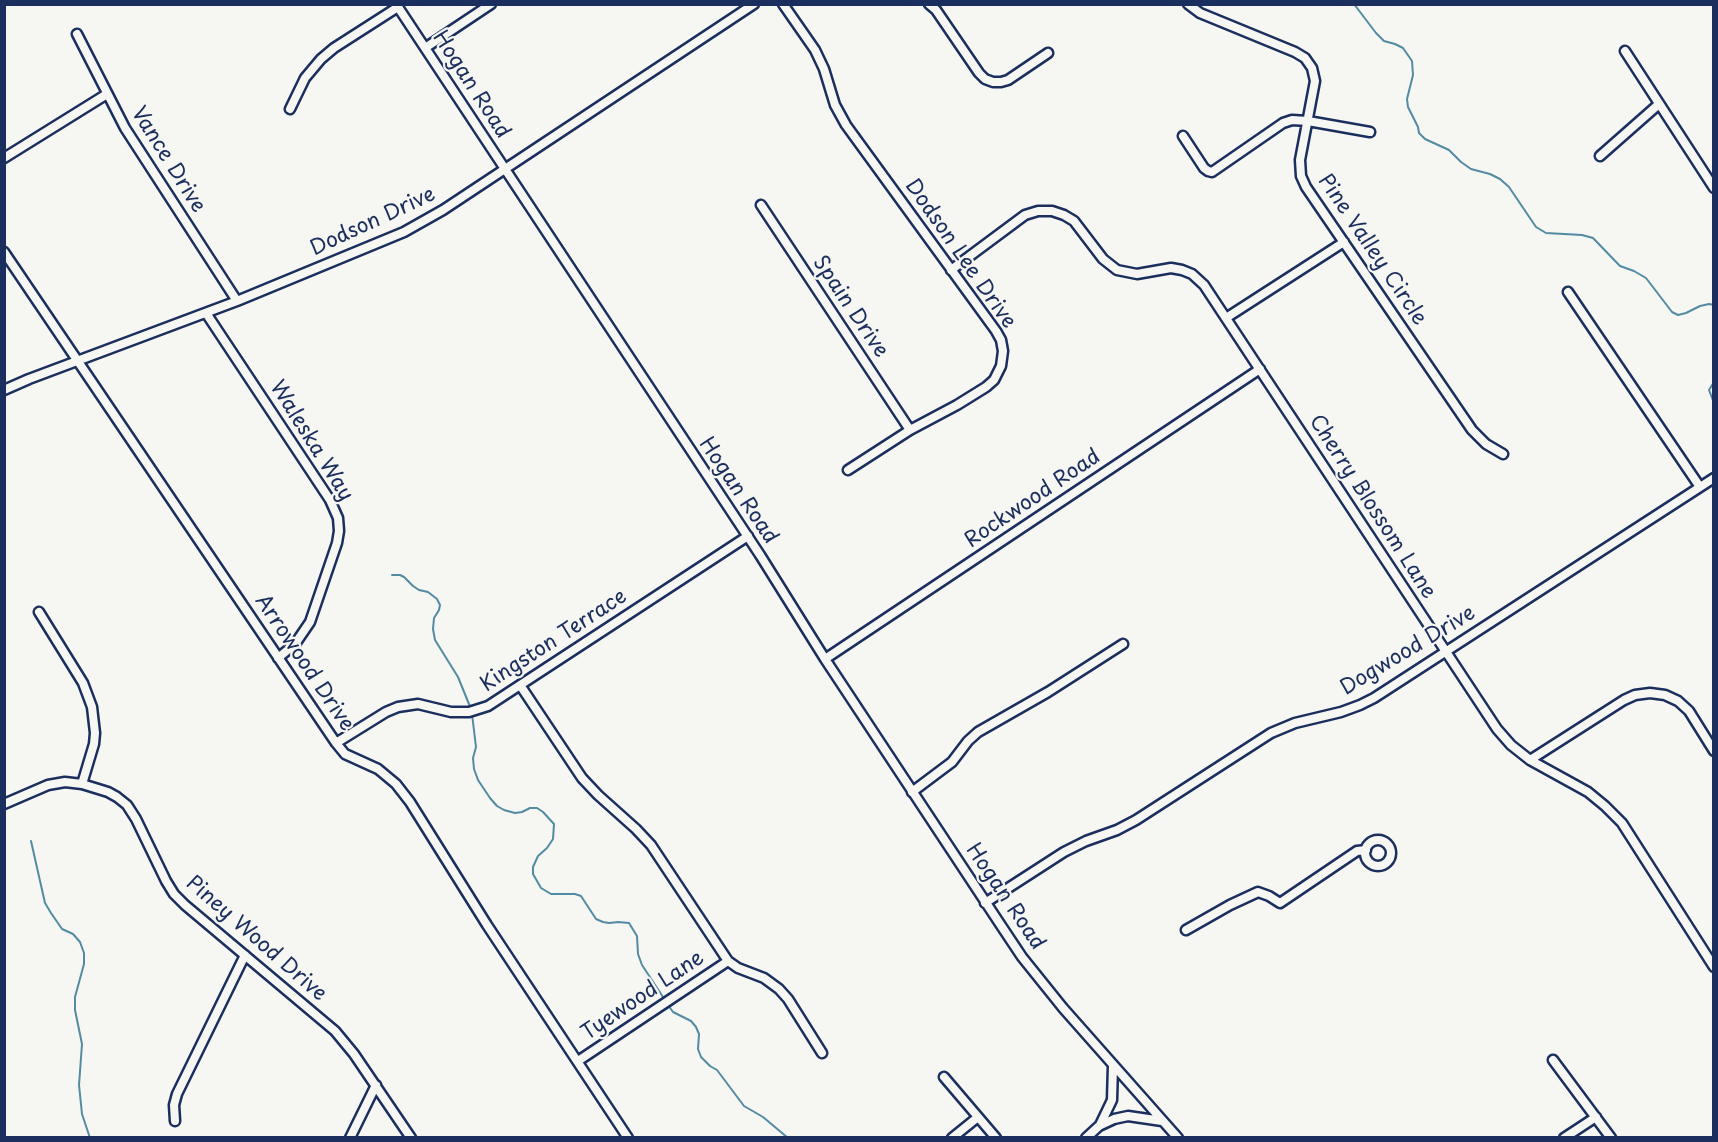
<!DOCTYPE html>
<style>
body{margin:0}
#map{position:relative;width:1718px;height:1142px;overflow:hidden;background:#f6f6f2;font-family:"Playpen Sans",sans-serif}
canvas{display:block}
.frame{position:absolute;inset:0;border:6px solid #1b2f5e;pointer-events:none}
</style>
<div id="map">
<canvas width="1718" height="1142"></canvas>
<div class="frame"></div>
</div>
<script>
const ctx = document.querySelector('canvas').getContext('2d');
ctx.lineJoin = 'round';
const poly = rows => new Path2D(rows.map(r => 'M' + r).join(''));
function trace(path, color, width, dash) { ctx.strokeStyle = color; ctx.lineWidth = width; ctx.lineCap = dash ? 'butt' : 'round'; ctx.setLineDash(dash || []); ctx.stroke(path); }
function label(font, color, halo, rows, align = 'center') {
  ctx.font = font + ' "Playpen Sans",sans-serif'; ctx.lineWidth = 4.5; ctx.setLineDash([]); ctx.textBaseline = 'middle'; ctx.strokeStyle = halo; ctx.fillStyle = color; for (const [text, x, y, turn = 0] of rows) {
    ctx.save(); ctx.translate(x, y); ctx.rotate((+turn || 0) * Math.PI / 180); ctx.textAlign = isNaN(turn) ? turn : align; if (halo) ctx.strokeText(text, 0, 0); ctx.fillText(text, 0, 0); ctx.restore();
  }
}
const stream = poly([
 [1354,4,1376,33,1384,41,1395,44,1403,48,1412,61,1413,75,1407,99,1408,107,1418,127,1419,133,1425,139,1449,150,1461,162,1471,169,1490,174,1500,179,1509,187,1536,227,1546,233,1582,235,1593,238,1620,266,1634,271,1646,278,1672,312,1678,315,1686,313,1700,306,1709,304,1714,305],
 [1714,382,1709,390,1714,403],
 [392,575,400,575,404,577,413,586,419,590,428,592,437,599,440,605,439,610,434,618,433,629,435,640,458,677,471,709],
 [472,714,476,747,473,758,474,769,478,780,490,798,497,806,504,810,515,813,522,812,530,808,537,808,543,812,554,824,553,839,547,848,538,856,533,867,533,874,541,888,551,894,575,894,581,896,596,919,603,922,609,923,618,922,629,923,637,936,638,954,642,965,665,1000],
 [31,841,45,903,51,913,62,929,73,934,80,942,84,953,84,964,75,997,75,1010,82,1044,79,1085,82,1114,90,1138],
 [668,1005,673,1012,691,1021,696,1027,699,1034,698,1049,701,1057,710,1066,717,1070,744,1106,763,1117,788,1138]
]);
const minor = poly([
 [396,4,760,555,825,659,1002,927,1022,957,1063,1008,1178,1138],
 [783,4,815,50,824,69,835,105,846,125,996,331,1001,340,1003,351,1001,366,994,380,986,387,957,405,910,430,848,470],
 [929,4,936,10,979,73,985,79,993,82,1001,82,1008,80,1048,53],
 [1188,4,1200,13,1295,52,1305,58,1312,68,1315,81,1300,160,1301,176,1306,187,1472,430,1486,444,1503,454],
 [77,34,125,128,237,301],
 [425,48,491,4],
 [1625,51,1714,188],
 [290,109,305,78,321,59,334,48,398,7],
 [1183,136,1204,168,1208,171,1212,172,1283,123,1292,120,1308,121,1370,132],
 [1600,156,1659,104],
 [4,158,107,94],
 [761,205,910,430],
 [4,252,336,743,345,754,378,769,396,784,410,802,487,925,628,1138],
 [951,270,1025,215,1038,211,1052,211,1064,215,1074,221,1103,259,1117,270,1137,274,1171,268,1182,270,1192,274,1204,285,1497,729,1511,745,1530,760,1588,792,1605,806,1622,823,1714,967],
 [1568,292,1700,487],
 [206,313,330,500,338,518,339,531,337,543,310,622,295,644,278,658],
 [1226,318,1344,242],
 [4,390,29,379,237,301,404,232,443,210,754,4],
 [39,612,83,683,92,707,95,733,94,744,82,784],
 [825,659,1260,369],
 [520,685,582,778,598,795,636,829,651,845,728,961,738,968,764,978,779,989,788,999,822,1053],
 [336,743,386,712,398,707,418,704,451,712,469,712,488,706,748,536],
 [1530,760,1624,700,1635,695,1650,693,1665,695,1678,701,1689,711,1714,751],
 [912,792,952,762,968,741,978,732,1048,692,1123,644],
 [4,804,48,785,65,782,82,784,108,792,117,797,127,805,136,819,166,881,174,894,185,905,335,1031,354,1054,411,1138],
 '1365 853a13 13 0 1 1 26 0a13 13 0 1 1-26 0Z',
 [985,903,1064,852,1086,841,1117,830,1136,820,1271,733,1295,723,1341,712,1360,705,1374,698,1714,478],
 [1186,930,1230,905,1258,892,1269,896,1280,903,1357,851,1366,850],
 [1553,1060,1611,1138],
 [578,1061,728,961],
 [944,1077,996,1138],
 [175,1121,174,1105,177,1094,245,955],
 [1100,1125,1112,1100,1113,1066],
 [350,1138,376,1085],
 [952,1138,978,1117],
 [1086,1138,1099,1126,1114,1119,1128,1116,1162,1121],
 [1564,1138,1596,1117]
]);
const streetNames = [
 ["Hogan Road",471,85,57],
 ["Vance Drive",168,160,58],
 ["Dodson Drive",373,222,-25],
 ["Pine Valley Circle",1372,250,56],
 ["Dodson Lee Drive",960,254,55],
 ["Spain Drive",850,307,56],
 ["Waleska Way",311,441,58],
 ["Hogan Road",738,491,56],
 ["Rockwood Road",1033,499,-34],
 ["Cherry Blossom Lane",1372,507,57],
 ["Kingston Terrace",554,641,-33],
 ["Dogwood Drive",1408,651,-31],
 ["Arrowood Drive",304,663,56],
 ["Hogan Road",1005,897,56],
 ["Piney Wood Drive",256,939,41],
 ["Tyewood Lane",643,996,-34]
];
trace(stream, '#538ba3', 2);
trace(minor, '#1b2f5e', 13);
trace(minor, '#f6f6f2', 8);
label('21px', '#1b2f5e', '#f6f6f2', streetNames);
</script>
